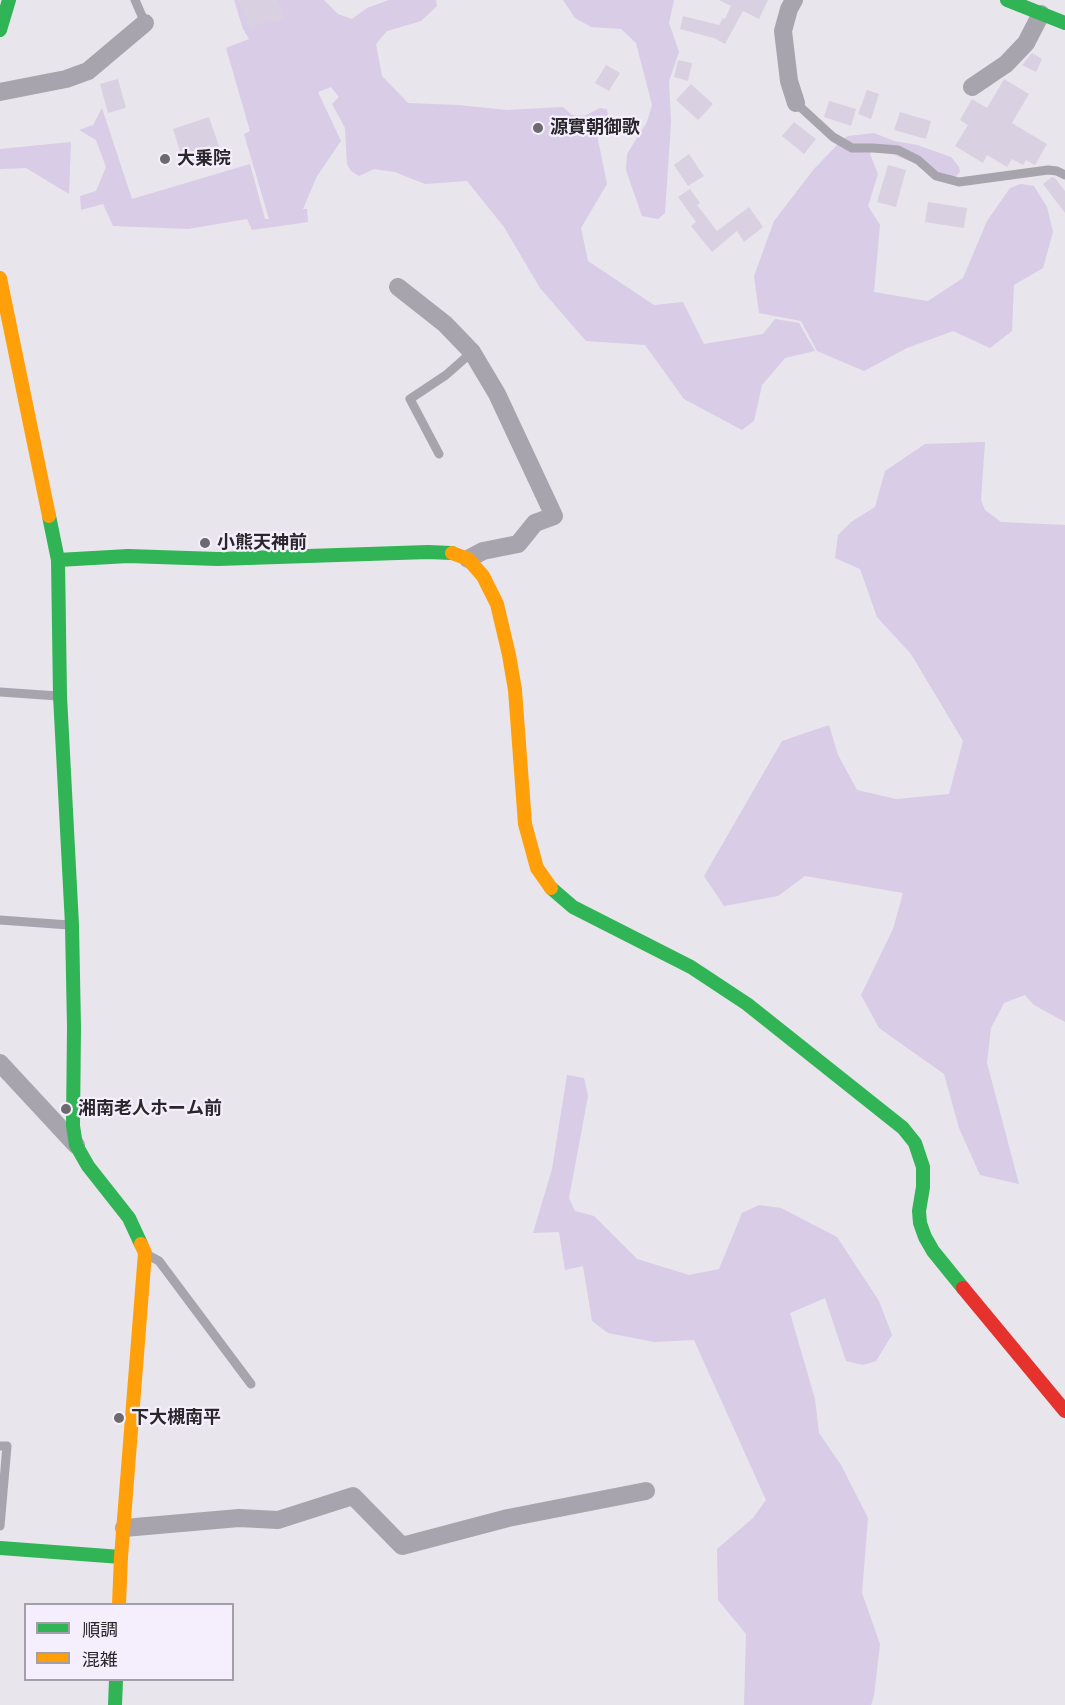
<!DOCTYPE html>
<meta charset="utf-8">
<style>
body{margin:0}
#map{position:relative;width:1065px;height:1705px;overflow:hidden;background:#e8e5ec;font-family:"PT Sans Narrow","Noto Sans JP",sans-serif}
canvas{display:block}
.legend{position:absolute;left:24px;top:1603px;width:210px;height:78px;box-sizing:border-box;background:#f5effd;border:2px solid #a39fa9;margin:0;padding:8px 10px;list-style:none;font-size:18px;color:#29272b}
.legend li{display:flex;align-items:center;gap:12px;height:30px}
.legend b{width:30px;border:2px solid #a39fa9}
</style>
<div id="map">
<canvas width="1065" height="1705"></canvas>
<ul class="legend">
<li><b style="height:8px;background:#30b455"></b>順調</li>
<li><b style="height:8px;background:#ff9f0a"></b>混雑</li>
</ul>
</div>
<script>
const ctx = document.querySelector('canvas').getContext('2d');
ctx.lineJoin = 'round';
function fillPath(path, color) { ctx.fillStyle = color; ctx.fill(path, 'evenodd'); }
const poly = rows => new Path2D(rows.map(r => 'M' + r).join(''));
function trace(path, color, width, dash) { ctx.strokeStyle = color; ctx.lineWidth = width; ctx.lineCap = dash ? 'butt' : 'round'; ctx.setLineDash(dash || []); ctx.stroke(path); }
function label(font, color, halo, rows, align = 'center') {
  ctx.font = font + ' "PT Sans Narrow","Noto Sans JP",sans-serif'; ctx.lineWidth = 4.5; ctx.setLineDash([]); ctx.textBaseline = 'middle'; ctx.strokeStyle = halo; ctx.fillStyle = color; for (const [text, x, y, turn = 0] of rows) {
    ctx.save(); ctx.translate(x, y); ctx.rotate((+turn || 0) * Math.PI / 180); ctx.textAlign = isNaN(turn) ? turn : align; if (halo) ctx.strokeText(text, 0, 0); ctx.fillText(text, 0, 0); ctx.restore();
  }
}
const green = poly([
 [234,0,324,0,338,14,352,19,367,8,389,0,436,0,437,6,421,21,387,31,376,44,382,76,408,103,458,105,507,110,563,107,572,115,584,116,600,108,607,109,608,115,596,130,607,184,581,228,588,261,654,305,683,302,704,344,763,334,775,319,799,323,815,351,785,358,762,385,754,421,742,430,684,399,645,345,586,341,540,288,504,227,467,181,425,184,395,172,374,169,359,176,351,171,347,164,345,128,332,104,339,97,331,87,318,92,341,141,317,176,303,209,307,209,308,222,252,230,247,219,188,229,113,226,103,204,81,210,80,196,96,191,106,167,96,140,79,130,93,125,102,108,132,199,250,164,265,219,269,219,244,134,250,131,226,48,249,39,243,29],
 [563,0,674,0,669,23,679,52,669,81,671,122,665,213,658,219,642,216,626,170,627,154,647,122,652,105,636,43,621,29,591,27,575,18],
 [874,133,894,141,917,145,951,157,959,167,960,172,955,177,943,175,897,156,878,146,871,149,870,154,878,174,868,206,880,225,874,292,928,301,963,278,987,221,1010,188,1021,184,1034,186,1047,207,1053,232,1043,268,1014,285,1012,331,990,348,953,331,907,348,864,371,817,351,801,321,759,313,754,276,774,221,814,169,842,140,848,136],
 [71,142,69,194,26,168,0,169,0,149],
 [985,442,981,500,985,510,1001,522,1065,525,1065,1022,1034,1005,1025,995,1004,1003,991,1028,987,1063,1019,1184,980,1175,959,1128,944,1074,879,1028,861,995,893,929,903,893,805,876,778,896,724,906,704,876,782,741,829,725,838,755,857,790,896,799,949,794,963,741,911,654,877,617,860,569,835,558,838,535,851,522,875,507,885,471,925,444],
 [567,1075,584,1078,588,1096,569,1198,575,1211,594,1216,637,1259,689,1275,719,1269,742,1213,759,1205,781,1208,837,1237,879,1301,892,1335,876,1361,863,1365,846,1361,825,1298,790,1313,815,1399,819,1433,841,1465,868,1518,862,1593,880,1644,874,1696,871,1705,744,1705,746,1634,718,1600,717,1549,753,1518,766,1500,694,1340,654,1342,608,1333,592,1321,583,1266,565,1270,559,1232,533,1233,552,1169]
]);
const building = poly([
 [238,0,278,0,285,18,272,23,271,20,250,28],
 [719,0,768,0,759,19,743,11,725,44,714,38,680,29,683,16,719,25,723,18,725,19,731,6],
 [1032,53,1042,59,1036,72,1022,65],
 [678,60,692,63,688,81,674,77],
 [606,65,620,73,609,91,595,83],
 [118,79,126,108,108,113,100,84],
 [1004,79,1029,94,1012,123,1047,144,1035,165,1026,160,1023,165,1012,159,1007,167,987,155,983,163,955,146,968,125,960,120,972,99,987,108],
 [691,84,713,104,698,120,676,100],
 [867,90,879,94,871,119,858,114],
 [829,101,856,109,851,126,824,117],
 [900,112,931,121,926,139,894,130],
 [209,117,221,152,184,164,173,129],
 [794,122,816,139,804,154,782,136],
 [689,154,704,176,688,186,674,165],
 [888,165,906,170,896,207,877,202],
 [1052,177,1055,178,1065,191,1065,213,1043,184],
 [690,189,700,203,697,205,717,231,749,207,763,227,744,242,737,231,712,252,691,226,696,222,678,197],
 [928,202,967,208,964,228,925,222]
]);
const lane = poly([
 [135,0,145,23],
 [796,103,833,137,852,148,873,148,898,150,918,160,936,176,959,182,1048,170,1057,171,1065,175],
 [439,454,410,399,446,375,472,352],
 [0,692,58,696],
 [0,920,69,925],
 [148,1255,159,1261,251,1384],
 [0,1446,7,1446,0,1526]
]);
const street = poly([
 [794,0,789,9,783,31,789,81,796,103],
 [972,87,1006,64,1026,43,1041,14],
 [0,92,66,79,88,71,145,23],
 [398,287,445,324,472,352,497,394,554,516,535,523,518,544,483,551,468,559],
 [0,1063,76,1145],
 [124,1528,239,1518,278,1520,353,1496,402,1546,508,1518,646,1491]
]);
const fast = poly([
 [1007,0,1065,23],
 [0,30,9,0],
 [49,516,58,560,60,696,72,925,74,1027,73,1126,76,1145,88,1166,129,1218,141,1244],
 [58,560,128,556,218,559,428,552,452,553],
 [551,888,573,907,691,967,747,1004,903,1128,915,1143,923,1167,923,1187,919,1211,920,1223,925,1237,933,1251,963,1288],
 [0,1548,121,1557],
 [115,1705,116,1680]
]);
const slow = poly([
 [0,278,49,516],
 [452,553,468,559,483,576,497,604,509,655,515,690,525,824,537,868,551,888],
 [119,1604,121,1557,145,1253,141,1244]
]);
const jam = poly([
 [963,1288,1065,1411]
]);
const markers = [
 [538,128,6,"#6c6a6f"],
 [165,159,6,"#6c6a6f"],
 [205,543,6,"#6c6a6f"],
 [66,1109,6,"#6c6a6f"],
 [119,1418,6,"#6c6a6f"]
];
const poiNames = [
 ["源實朝御歌",550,128],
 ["大乗院",177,159],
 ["小熊天神前",217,543],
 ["湘南老人ホーム前",78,1109],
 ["下大槻南平",131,1418]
];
fillPath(green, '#d8cce7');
fillPath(building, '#d9d1e1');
trace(lane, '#a7a4ad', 9);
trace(street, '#a7a4ad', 18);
trace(fast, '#30b455', 14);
trace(slow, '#ff9f0a', 14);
trace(jam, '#e5322d', 14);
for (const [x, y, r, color] of markers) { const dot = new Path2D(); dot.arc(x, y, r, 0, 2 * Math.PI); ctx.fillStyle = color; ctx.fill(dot); trace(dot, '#f5effd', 2); }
label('bold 18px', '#29272b', '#f5effd', poiNames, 'left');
</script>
